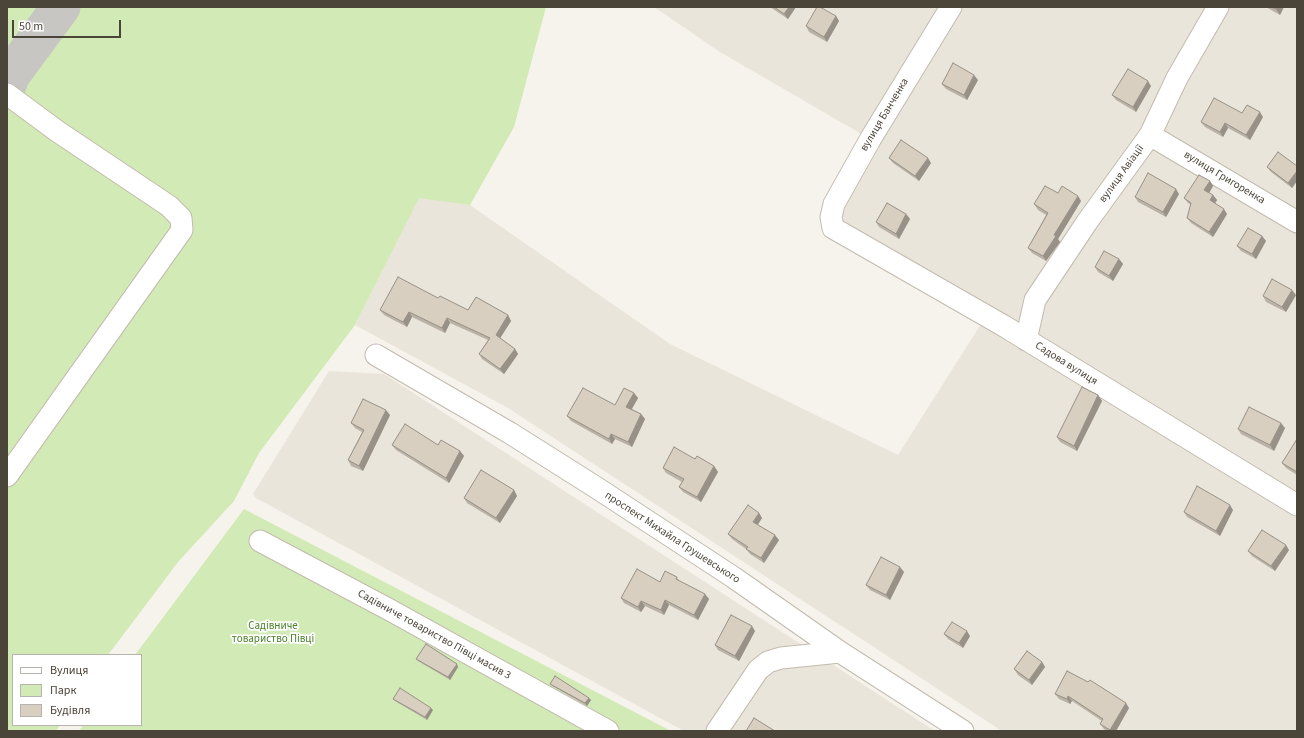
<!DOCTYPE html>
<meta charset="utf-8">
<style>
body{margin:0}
#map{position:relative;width:1304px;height:738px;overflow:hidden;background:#f6f3ec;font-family:"Source Sans 3",sans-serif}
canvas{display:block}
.frame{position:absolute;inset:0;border:8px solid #4b4439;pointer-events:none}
.legend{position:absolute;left:12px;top:654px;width:130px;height:72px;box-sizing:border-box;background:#fff;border:1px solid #b7b4b0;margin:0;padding:5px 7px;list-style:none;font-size:12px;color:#4b4439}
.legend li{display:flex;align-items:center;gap:8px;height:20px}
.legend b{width:20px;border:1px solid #b7b4b0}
.scale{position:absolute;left:12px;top:20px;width:109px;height:18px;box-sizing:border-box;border:2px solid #4b4439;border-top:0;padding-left:5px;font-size:12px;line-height:14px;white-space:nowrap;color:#4b4439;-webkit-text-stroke:3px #fff;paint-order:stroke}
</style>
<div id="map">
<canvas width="1304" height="738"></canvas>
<div class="frame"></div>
<ul class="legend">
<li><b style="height:5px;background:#fff"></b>Вулиця</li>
<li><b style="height:11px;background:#d2eab5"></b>Парк</li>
<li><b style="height:11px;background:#d8cfc1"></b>Будівля</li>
</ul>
<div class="scale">50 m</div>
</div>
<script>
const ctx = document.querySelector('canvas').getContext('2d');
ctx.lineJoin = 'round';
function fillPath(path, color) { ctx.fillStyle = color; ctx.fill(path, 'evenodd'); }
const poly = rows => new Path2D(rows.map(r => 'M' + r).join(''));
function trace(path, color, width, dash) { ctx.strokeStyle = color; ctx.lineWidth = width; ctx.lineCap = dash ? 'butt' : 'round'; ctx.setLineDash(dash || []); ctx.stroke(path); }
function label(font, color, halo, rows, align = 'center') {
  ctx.font = font + ' "Source Sans 3",sans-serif'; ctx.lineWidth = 3.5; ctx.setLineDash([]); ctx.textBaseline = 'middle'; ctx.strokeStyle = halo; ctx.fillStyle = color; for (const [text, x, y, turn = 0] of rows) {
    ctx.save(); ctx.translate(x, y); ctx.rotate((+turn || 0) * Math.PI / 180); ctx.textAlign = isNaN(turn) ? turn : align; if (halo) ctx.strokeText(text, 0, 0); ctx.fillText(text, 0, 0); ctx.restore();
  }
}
const residential = poly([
 [654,7,1297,7,1297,731,1002,731,508,408,355,325,419,197,470,205,670,344,898,455,986,316,826,237,863,135,720,52],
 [329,371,384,374,935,731,684,731,256,498,253,494]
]);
const green = poly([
 [7,7,546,7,514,127,470,205,419,198,355,325,259,453,234,501,178,562,108,655,13,655,13,725,60,725,56,731,7,731],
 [244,509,671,731,79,731,83,725,141,725,141,655,135,655]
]);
const taxiway = poly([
 [7,85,10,76,61,7]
]);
const minor = poly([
 [951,7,871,138,834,204,831,217,833,228,1004,326,1297,505],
 [7,94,57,131,169,206,181,218,182,230,7,476],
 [1150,135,1297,222],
 [1026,340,1035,300,1087,222,1150,135,1177,78,1218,7],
 [376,355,510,433,597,488,733,577,840,652,963,731],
 [260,541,390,610,608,731],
 [717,731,758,670,768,662,781,658,840,652]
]);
const wall = poly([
 [770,7,796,7,788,19],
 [1266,7,1284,7,1280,15],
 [836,16,839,21,827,42,809,32,806,26],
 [978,80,967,100,946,89,942,84],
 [1151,86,1136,112,1116,100,1112,95],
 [1242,113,1263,117,1250,140,1228,128,1223,137,1205,127,1201,122],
 [889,158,931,163,919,181,893,163],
 [1297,166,1297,181,1292,188,1271,172,1267,167],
 [1210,181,1213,186,1209,193,1213,195,1217,200,1215,203,1227,214,1213,237,1191,223,1187,218,1191,205,1188,203,1184,198],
 [1058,193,1078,196,1081,201,1058,239,1060,242,1046,261,1032,253,1028,248,1046,215,1038,210,1034,204],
 [1179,194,1166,217,1138,202,1135,197],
 [906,214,910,219,899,239,879,227,876,222],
 [1262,236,1266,241,1256,259,1241,251,1237,246],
 [1119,259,1123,264,1113,281,1098,272,1095,267],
 [1296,295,1286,312,1266,302,1263,296],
 [438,298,468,310,508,315,511,321,500,338,515,349,518,354,504,374,482,359,479,354,488,340,450,323,445,333,412,317,407,327,384,315,380,310],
 [634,393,638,398,632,409,641,414,645,419,632,447,615,439,612,444,571,421,567,416,615,405],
 [1098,395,1102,401,1077,451,1060,442,1057,437],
 [390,415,363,471,351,466,348,460,362,432,355,428,351,423],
 [1285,428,1274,451,1241,434,1238,429],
 [1297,439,1297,475,1286,468,1282,463],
 [392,445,438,445,460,451,464,456,449,483,396,450],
 [695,459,714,466,718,472,701,502,683,492,679,487,682,482,666,473,663,468],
 [514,490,517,496,500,523,467,503,464,498],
 [1233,510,1220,536,1187,517,1184,512],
 [759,513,762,518,758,525,779,540,764,563,750,554,746,549,732,539,728,534],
 [1289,550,1275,571,1252,556,1248,551],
 [904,572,890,600,870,590,866,585],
 [677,577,679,581,709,599,698,620,669,605,664,615,645,606,641,612,624,603,621,598,660,582],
 [755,631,739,661,718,650,715,645],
 [944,634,970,636,963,648,948,639],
 [416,659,458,667,450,680,418,661],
 [1042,662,1045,667,1032,685,1018,675,1014,669],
 [550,684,591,700,587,706,552,686],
 [1055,694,1129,708,1116,731,1107,731,1104,729,1100,724,1102,721,1072,701,1070,704,1059,699],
 [393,699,433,710,427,720,395,701]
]);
const shadedWall = poly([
 [789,7,796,7,788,19,784,14],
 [1277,7,1284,7,1280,15,1276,9],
 [836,16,839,21,827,42,824,37],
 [974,75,978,80,967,100,964,95],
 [1148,81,1151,86,1136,112,1133,107],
 [1260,112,1263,117,1250,140,1246,135],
 [1225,123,1228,128,1223,137,1220,132],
 [928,158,931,163,919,181,915,176],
 [1297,171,1297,181,1292,188,1288,183],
 [1210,181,1213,186,1208,195,1204,190],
 [1176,189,1179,194,1166,217,1163,212],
 [1213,195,1217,200,1214,205,1210,200],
 [1078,196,1081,201,1058,239,1060,242,1046,261,1043,256,1054,235],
 [1224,209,1227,214,1213,237,1209,232],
 [906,214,910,219,899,239,896,234],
 [1262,236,1266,241,1256,259,1252,254],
 [1119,259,1123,264,1113,281,1109,276],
 [1292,290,1296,295,1286,312,1282,307],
 [409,312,412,317,407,327,403,322],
 [508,315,511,321,499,340,496,335],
 [447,318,450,323,445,333,442,328],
 [515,349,518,354,504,374,500,369],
 [634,393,638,398,630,412,626,407],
 [1098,395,1102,401,1077,451,1074,446],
 [386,410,390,415,363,471,359,466],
 [641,414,645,419,632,447,628,442],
 [1281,423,1285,428,1274,451,1270,445],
 [611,434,615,439,612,444,609,439],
 [460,451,464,456,449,483,446,478],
 [714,466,718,472,701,502,697,497],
 [514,490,517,496,500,523,496,518],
 [1230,505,1233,510,1220,536,1216,531],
 [759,513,762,518,756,527,753,522],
 [775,535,779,540,764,563,761,558],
 [1286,545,1289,550,1275,571,1271,566],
 [900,567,904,572,890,600,886,595],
 [705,594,709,599,698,620,694,615],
 [665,600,669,605,664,615,661,610],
 [641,601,645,606,641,612,638,607],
 [752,626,755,631,739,661,735,656],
 [967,631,970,636,963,648,959,643],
 [1042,662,1045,667,1032,685,1029,680],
 [457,664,458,667,450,680,448,677],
 [1068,696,1072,701,1070,704,1067,699],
 [589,698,591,700,587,706,585,703],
 [1126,703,1129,708,1116,731,1111,731,1110,730],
 [431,708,433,710,427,720,425,717]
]);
const building = poly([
 [774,7,789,7,784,14,774,7],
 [817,7,820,7,836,16,824,37,806,26,817,7],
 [1271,7,1277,7,1276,9,1271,7],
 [953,63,974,75,964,95,942,84,953,63],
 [1128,69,1148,81,1133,107,1112,95,1128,69],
 [1214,98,1242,113,1247,105,1260,112,1246,135,1225,123,1220,132,1201,122,1214,98],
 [901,140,928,158,915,176,889,158,901,140],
 [1278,152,1297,166,1297,171,1288,183,1267,167,1278,152],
 [1148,173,1176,189,1163,212,1135,197,1148,173],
 [1199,175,1210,181,1204,190,1213,195,1210,200,1224,209,1209,232,1187,218,1191,203,1184,198,1199,175],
 [1045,186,1058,193,1062,186,1078,196,1054,235,1056,236,1043,256,1028,248,1048,213,1034,204,1045,186],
 [887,203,906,214,896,234,876,222,887,203],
 [1248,228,1262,236,1252,254,1237,246,1248,228],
 [1104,251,1119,259,1109,276,1095,267,1104,251],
 [398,277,438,298,440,296,468,310,476,297,508,315,496,335,515,349,500,369,479,354,490,338,447,318,442,328,409,312,403,322,380,310,398,277],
 [1272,279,1292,290,1282,307,1263,296,1272,279],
 [1082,387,1098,395,1074,446,1057,437,1082,387],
 [583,388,615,405,624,388,634,393,626,407,641,414,628,442,611,434,609,439,567,416,583,388],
 [363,399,386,410,359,466,348,460,364,430,351,423,363,399],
 [1249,407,1281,423,1270,445,1238,429,1249,407],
 [405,424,438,445,441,440,460,451,446,478,392,445,405,424],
 [1297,439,1297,472,1282,463,1297,439],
 [674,447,695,459,697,456,714,466,697,497,679,487,684,479,663,468,674,447],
 [481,470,514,490,496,518,464,498,481,470],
 [1197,486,1230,505,1216,531,1184,512,1197,486],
 [748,505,759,513,753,522,775,535,761,558,746,549,748,547,728,534,748,505],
 [1262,530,1286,545,1271,566,1248,551,1262,530],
 [881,557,900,567,886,595,866,585,881,557],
 [637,569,660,582,665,571,677,577,676,579,705,594,694,615,665,600,661,610,641,601,638,607,621,598,637,569],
 [731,615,752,626,735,656,715,645,731,615],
 [952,622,967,631,959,643,944,634,952,622],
 [426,644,457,664,448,677,416,659,426,644],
 [1027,651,1042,662,1029,680,1014,669,1027,651],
 [1067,671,1088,682,1090,680,1126,703,1110,730,1100,724,1103,719,1068,696,1067,699,1055,694,1067,671],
 [555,676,589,698,585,703,550,684,555,676],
 [400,688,431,708,425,717,393,699,400,688],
 [754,718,775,731,746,731,754,718]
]);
const streetNames = [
 ["вулиця Банченка",885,115,-59],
 ["вулиця Авіації",1122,174,-54],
 ["вулиця Григоренка",1224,178,31],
 ["Садова вулиця",1066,364,32],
 ["проспект Михайла Грушевського",672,538,33],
 ["Садівниче товариство Півці масив 3",434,635,29]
];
const parkNames = [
 ["Садівниче",273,627],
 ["товариство Півці",273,640]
];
fillPath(residential, '#eae5da');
fillPath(green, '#d2eab5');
trace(taxiway, '#c8c6c3', 39);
trace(minor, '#c2bbae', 23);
trace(minor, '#fff', 21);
fillPath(wall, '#bab2a6');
fillPath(shadedWall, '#979187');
fillPath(building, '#d8cfc1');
trace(building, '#979187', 1);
label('11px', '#4b4439', '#fff', streetNames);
label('11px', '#4a7f2a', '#fff', parkNames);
</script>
